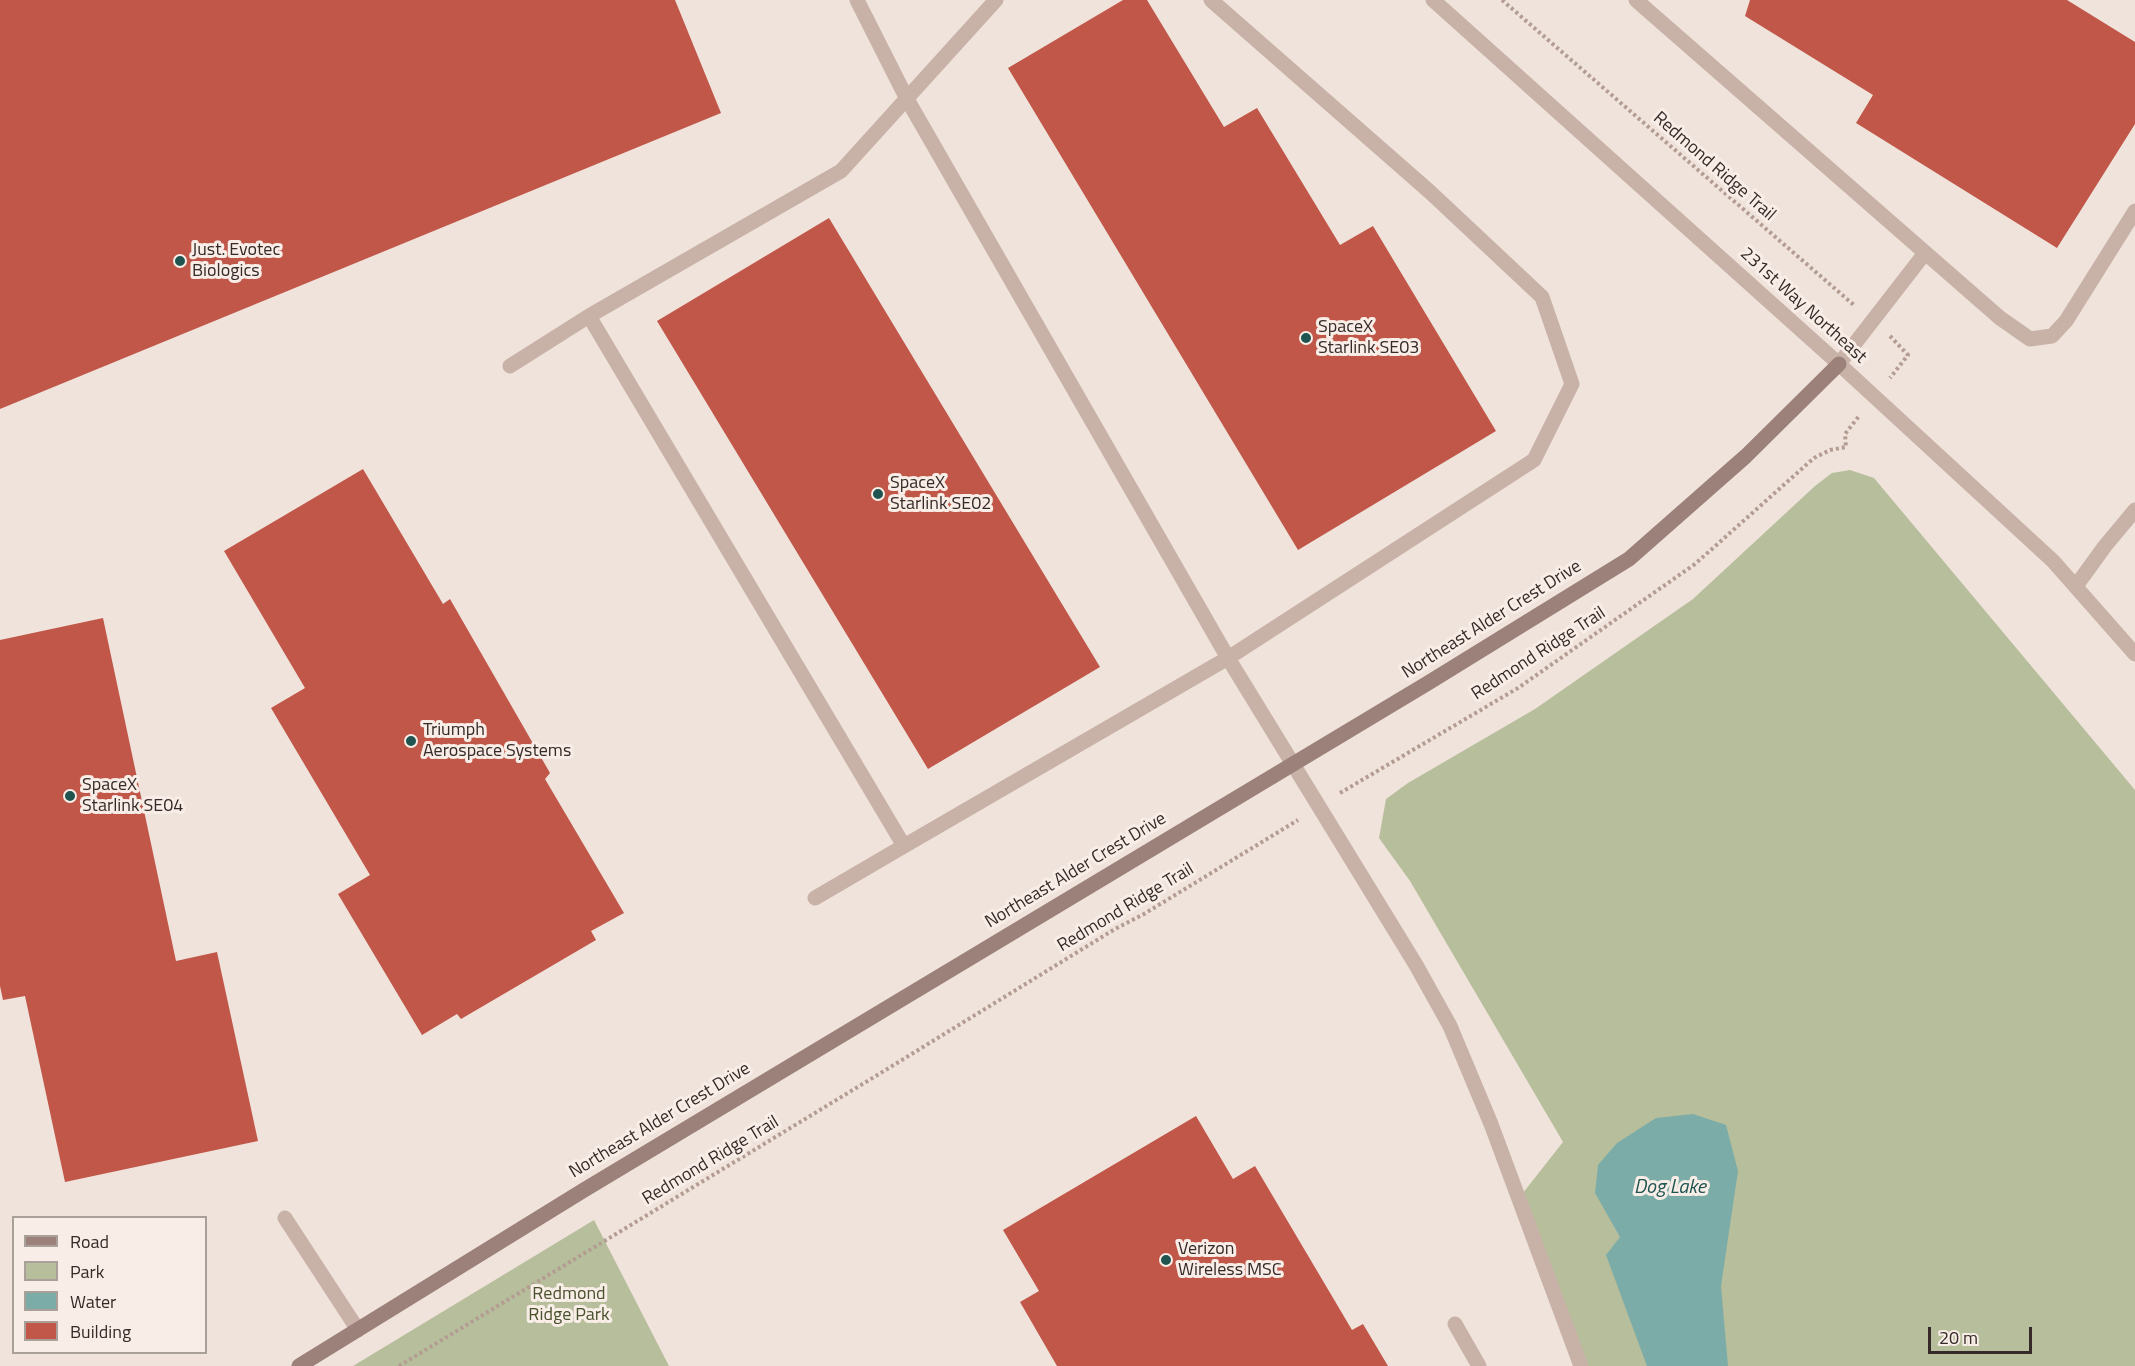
<!DOCTYPE html>
<style>
body{margin:0}
#map{position:relative;width:2135px;height:1366px;overflow:hidden;background:#f0e3db;font-family:"Titillium Web",sans-serif}
canvas{display:block}
.legend{position:absolute;left:12px;top:1216px;width:195px;height:138px;box-sizing:border-box;background:#f8eee7;border:2px solid #aaa09a;margin:0;padding:8px 10px;list-style:none;font-size:18px;color:#352a27}
.legend li{display:flex;align-items:center;gap:12px;height:30px}
.legend b{width:30px;border:2px solid #aaa09a}
.scale{position:absolute;left:1928px;top:1327px;width:104px;height:27px;box-sizing:border-box;border:3px solid #352a27;border-top:0;padding-left:8px;font-size:18px;line-height:21px;white-space:nowrap;color:#352a27;-webkit-text-stroke:4px #f8eee7;paint-order:stroke}
</style>
<div id="map">
<canvas width="2135" height="1366"></canvas>
<ul class="legend">
<li><b style="height:8px;background:#9b8179"></b>Road</li>
<li><b style="height:16px;background:#b7be9c"></b>Park</li>
<li><b style="height:16px;background:#7baca8"></b>Water</li>
<li><b style="height:16px;background:#c05749"></b>Building</li>
</ul>
<div class="scale">20 m</div>
</div>
<script>
const ctx = document.querySelector('canvas').getContext('2d');
ctx.lineJoin = 'round';
function fillPath(path, color) { ctx.fillStyle = color; ctx.fill(path, 'evenodd'); }
const poly = rows => new Path2D(rows.map(r => 'M' + r).join(''));
function trace(path, color, width, dash) { ctx.strokeStyle = color; ctx.lineWidth = width; ctx.lineCap = dash ? 'butt' : 'round'; ctx.setLineDash(dash || []); ctx.stroke(path); }
function label(font, color, halo, rows, align = 'center') {
  ctx.font = font + ' "Titillium Web",sans-serif'; ctx.lineWidth = 6; ctx.setLineDash([]); ctx.textBaseline = 'middle'; ctx.strokeStyle = halo; ctx.fillStyle = color; for (const [text, x, y, turn = 0] of rows) {
    ctx.save(); ctx.translate(x, y); ctx.rotate((+turn || 0) * Math.PI / 180); ctx.textAlign = isNaN(turn) ? turn : align; if (halo) ctx.strokeText(text, 0, 0); ctx.fillText(text, 0, 0); ctx.restore();
  }
}
const green = poly([
 [1850,470,1874,478,2135,790,2135,1366,1581,1366,1519,1198,1563,1142,1410,881,1379,838,1386,799,1408,783,1535,709,1693,599,1815,486,1832,473],
 [594,1220,669,1366,353,1366]
]);
const water = poly([
 [1693,1114,1726,1125,1738,1171,1721,1286,1728,1366,1647,1366,1606,1255,1620,1237,1595,1193,1598,1165,1617,1143,1656,1118]
]);
const building = poly([
 [0,0,675,0,721,113,0,409],
 [1123,0,1147,0,1224,127,1257,108,1340,245,1373,226,1496,431,1298,550,1008,68],
 [1750,0,2067,0,2135,42,2135,124,2057,248,1856,123,1873,95,1745,16],
 [829,218,1100,667,928,769,657,321],
 [363,469,443,604,450,599,550,773,545,779,624,913,591,931,596,940,461,1019,457,1014,422,1035,338,894,370,875,271,708,305,688,224,551],
 [103,618,176,961,217,952,258,1141,65,1182,25,996,3,1000,0,986,0,640],
 [1196,1116,1233,1179,1255,1166,1352,1330,1363,1324,1388,1366,1057,1366,1020,1302,1039,1291,1003,1230]
]);
const path = poly([
 [1502,0,1855,306],
 [1890,336,1908,355,1890,378],
 [1340,793,1518,688,1695,564,1814,458,1830,450,1846,447,1845,434,1859,416],
 [399,1366,884,1071,1115,929,1144,914,1298,820]
]);
const lane = poly([
 [857,0,907,99,1228,658,1416,965,1450,1026,1491,1124,1581,1366],
 [996,0,841,171,589,316,904,846,1228,658,1534,460,1572,384,1542,297,1430,192,1211,0],
 [1636,0,2000,318,2030,339,2052,336,2066,321,2135,211],
 [1839,364,1925,253],
 [510,366,589,316],
 [2076,586,2105,546,2135,510],
 [815,898,904,846],
 [285,1218,358,1330],
 [1455,1324,1479,1366]
]);
const street = poly([
 [1433,0,1839,364,2053,561,2135,654]
]);
const secondary = poly([
 [299,1366,584,1190,1428,683,1629,559,1746,456,1839,364]
]);
const markers = [
 [180,261,6,"#1f5451"],
 [1306,338,6,"#1f5451"],
 [878,494,6,"#1f5451"],
 [411,741,6,"#1f5451"],
 [70,796,6,"#1f5451"],
 [1166,1260,6,"#1f5451"]
];
const streetNames = [
 ["Redmond Ridge Trail",1714,167,41],
 ["231st Way Northeast",1803,306,42],
 ["Northeast Alder Crest Drive",1492,620,-32],
 ["Redmond Ridge Trail",1539,654,-33],
 ["Northeast Alder Crest Drive",1076,871,-31],
 ["Redmond Ridge Trail",1126,908,-31],
 ["Northeast Alder Crest Drive",660,1121,-31],
 ["Redmond Ridge Trail",711,1161,-31]
];
const poiNames = [
 ["Just. Evotec",192,251],
 ["Biologics",192,272],
 ["SpaceX",1318,328],
 ["Starlink SE03",1318,349],
 ["SpaceX",890,484],
 ["Starlink SE02",890,505],
 ["Triumph",423,731],
 ["Aerospace Systems",423,752],
 ["SpaceX",82,786],
 ["Starlink SE04",82,807],
 ["Verizon",1178,1250],
 ["Wireless MSC",1178,1271]
];
const parkNames = [
 ["Redmond",569,1295],
 ["Ridge Park",569,1316]
];
const waterNames = [
 ["Dog Lake",1670,1188]
];
fillPath(green, '#b7be9c');
fillPath(water, '#7baca8');
fillPath(building, '#c05749');
trace(path, '#b39c92', 4, [3, 3]);
trace(lane, '#c8b2a7', 15);
trace(street, '#c8b2a7', 15);
trace(secondary, '#9b8179', 15);
for (const [x, y, r, color] of markers) { const dot = new Path2D(); dot.arc(x, y, r, 0, 2 * Math.PI); ctx.fillStyle = color; ctx.fill(dot); trace(dot, '#f8eee7', 2); }
label('18px', '#352a27', '#f8eee7', streetNames);
label('18px', '#352a27', '#f8eee7', poiNames, 'left');
label('18px', '#49512c', '#f8eee7', parkNames);
label('italic 20px', '#1f5451', '#f8eee7', waterNames);
</script>
